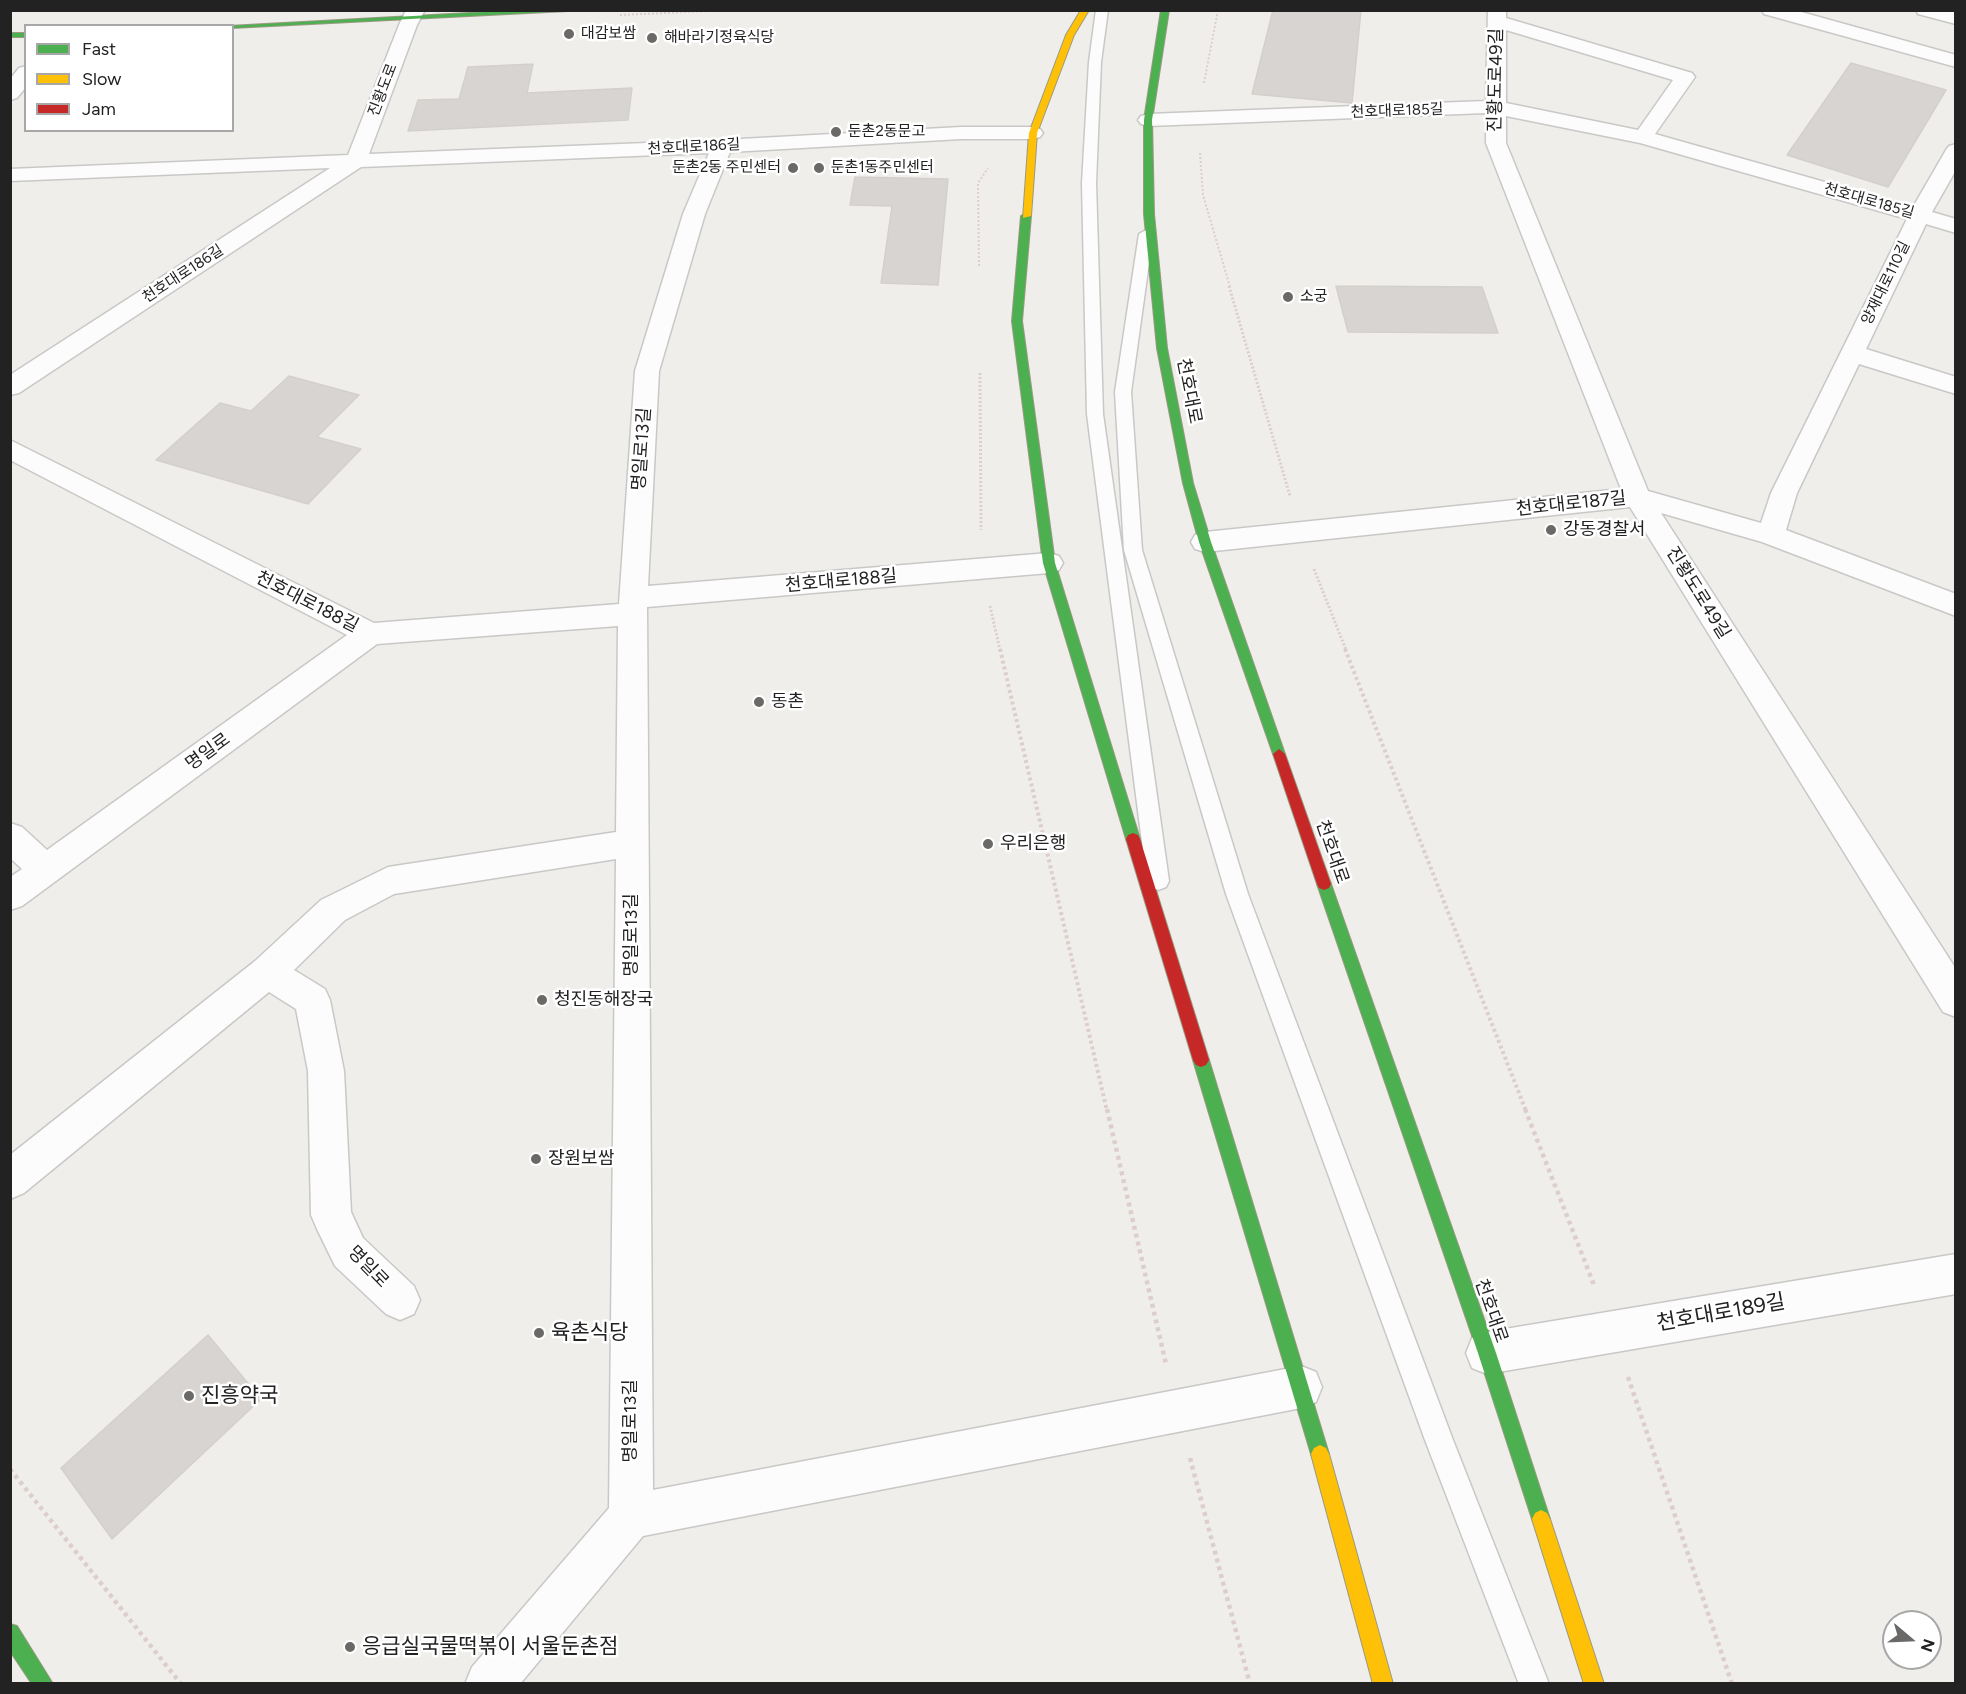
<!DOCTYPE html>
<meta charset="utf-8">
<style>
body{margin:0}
#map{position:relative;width:1966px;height:1694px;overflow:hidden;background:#f0eeeb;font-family:Figtree,sans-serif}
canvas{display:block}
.frame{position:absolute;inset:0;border:12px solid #222;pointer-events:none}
.legend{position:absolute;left:24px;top:24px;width:210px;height:108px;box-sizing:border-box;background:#fff;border:2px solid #a7a7a7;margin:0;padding:8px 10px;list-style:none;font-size:18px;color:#222}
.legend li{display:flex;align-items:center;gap:12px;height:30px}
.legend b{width:30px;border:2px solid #a7a7a7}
.north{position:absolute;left:1882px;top:1610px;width:60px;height:60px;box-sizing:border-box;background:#fff;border:2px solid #a7a7a7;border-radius:50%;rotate:109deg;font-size:16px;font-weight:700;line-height:24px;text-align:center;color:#222}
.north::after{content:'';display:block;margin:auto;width:21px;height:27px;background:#6a6968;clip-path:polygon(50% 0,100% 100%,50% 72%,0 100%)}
</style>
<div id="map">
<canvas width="1966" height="1694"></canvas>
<div class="frame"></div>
<ul class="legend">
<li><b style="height:8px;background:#4caf50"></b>Fast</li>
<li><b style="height:8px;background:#ffc107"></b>Slow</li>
<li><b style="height:8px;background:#c62828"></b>Jam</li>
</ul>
<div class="north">N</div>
</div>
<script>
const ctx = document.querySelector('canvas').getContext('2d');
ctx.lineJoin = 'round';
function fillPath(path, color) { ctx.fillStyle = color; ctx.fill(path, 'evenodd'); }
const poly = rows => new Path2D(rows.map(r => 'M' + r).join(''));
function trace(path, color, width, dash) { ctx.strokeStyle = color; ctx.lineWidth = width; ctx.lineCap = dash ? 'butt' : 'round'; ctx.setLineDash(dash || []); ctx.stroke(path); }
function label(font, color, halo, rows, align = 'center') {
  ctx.font = font + ' Figtree,"Noto Sans KR",sans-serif'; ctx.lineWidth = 5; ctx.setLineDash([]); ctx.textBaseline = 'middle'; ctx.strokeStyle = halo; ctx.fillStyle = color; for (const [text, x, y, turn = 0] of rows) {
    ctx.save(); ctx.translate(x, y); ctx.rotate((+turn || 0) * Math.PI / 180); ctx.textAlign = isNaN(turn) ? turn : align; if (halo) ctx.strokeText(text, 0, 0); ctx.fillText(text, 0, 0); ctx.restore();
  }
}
const building = poly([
 [1273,10,1361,10,1352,103,1252,94,1273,10],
 [1851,63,1946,90,1888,187,1787,155,1851,63],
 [533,64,527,93,632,88,628,120,408,131,418,100,459,99,468,67,533,64],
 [855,177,948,179,938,285,881,283,892,206,850,205,855,177],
 [1336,286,1482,287,1498,333,1348,332,1336,286],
 [289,376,359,395,317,437,361,449,308,504,156,460,220,403,251,411,289,376],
 [208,1335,261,1399,112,1539,61,1468,208,1335]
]);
const pathFar3 = poly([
 [620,15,731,10],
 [1204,83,1218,10],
 [1200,153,1203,195,1230,287],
 [979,266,978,183,988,168]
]);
const pathFar2 = poly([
 [1229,286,1290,496],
 [980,373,981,530],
 [1314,569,1346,650],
 [990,606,1000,650]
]);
const pathFar1 = poly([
 [1000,649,1107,1111],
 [1345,649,1526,1111]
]);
const path = poly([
 [1107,1109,1166,1364],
 [1525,1109,1594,1285],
 [1628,1377,1732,1684],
 [1190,1458,1250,1684],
 [10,1469,181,1684]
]);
const lane = poly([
 [1096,10,1108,10,1101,62,1096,183,1103,414,1169,881,1166,887,1158,890,1150,887,1147,881,1087,414,1082,183,1089,62,1096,10],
 [1146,230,1153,234,1131,392,1142,550,1248,894,1453,1440,1549,1684,1519,1684,1425,1440,1226,894,1124,550,1115,392,1139,234,1146,230]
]);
const street = poly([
 [406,10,425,10,417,25,369,154,722,140,961,127,1033,127,1040,129,1043,133,1040,137,1033,139,961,139,730,152,705,214,659,371,648,586,1049,553,1059,556,1063,563,1059,570,1049,573,647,607,653,1490,1301,1366,1316,1372,1322,1387,1316,1402,1301,1408,643,1536,520,1684,465,1684,472,1667,609,1508,616,859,394,894,345,920,294,970,325,989,330,1000,344,1071,351,1212,363,1238,414,1286,420,1300,414,1314,400,1320,386,1314,335,1266,317,1229,311,1215,308,1071,296,1009,269,992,24,1193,10,1199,10,1155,255,961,321,900,388,867,616,832,618,626,377,644,22,906,10,910,10,877,22,869,10,858,10,823,22,827,47,850,347,635,10,460,10,440,374,623,619,604,635,371,683,214,709,153,361,167,19,393,10,395,10,375,330,168,10,181,10,169,348,155,399,25,406,10],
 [1488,10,1506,10,1506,18,1692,73,1695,77,1655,134,1913,207,1946,150,1949,146,1956,144,1956,170,1932,212,1956,219,1956,233,1926,224,1866,349,1956,377,1956,394,1859,364,1797,493,1786,530,1956,594,1956,616,1762,542,1661,513,1956,969,1956,1017,1943,1012,1630,507,1205,552,1195,549,1191,542,1195,535,1205,532,1621,489,1486,143,1486,113,1148,126,1141,124,1138,120,1141,116,1148,114,1486,101,1488,10],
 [1506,30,1673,80,1638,130,1506,103,1506,30],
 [1506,116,1640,143,1907,219,1771,493,1761,523,1648,491,1506,143,1506,116],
 [1762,10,1794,10,1956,55,1956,67,1764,14,1762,10],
 [1916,10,1947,10,1956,13,1956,24,1918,14,1916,10],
 [26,66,26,87,17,98,10,100,10,79,19,68,26,66],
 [1956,1254,1956,1294,1487,1374,1472,1368,1466,1353,1472,1338,1487,1332,1956,1254]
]);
const fast = poly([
 [524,10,588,10,232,28,232,26,228,26,524,10],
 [1161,10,1169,10,1152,120,1154,214,1167,348,1193,483,1211,542,1285,754,1279,759,1273,754,1199,542,1183,483,1157,348,1144,214,1144,120,1161,10],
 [10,33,26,33,26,37,10,37,10,33],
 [1026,213,1031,216,1022,321,1055,563,1140,839,1138,843,1133,845,1128,843,1126,839,1043,563,1012,321,1021,216,1026,213],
 [1324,878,1329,880,1331,884,1496,1353,1550,1519,1547,1525,1541,1528,1535,1525,1532,1519,1478,1353,1317,884,1319,880,1324,878],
 [1201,1053,1206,1055,1209,1060,1329,1454,1326,1460,1320,1463,1314,1460,1311,1454,1193,1060,1196,1055,1201,1053],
 [10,1624,17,1626,53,1684,32,1684,10,1651,10,1624]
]);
const slow = poly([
 [1081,10,1089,10,1074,35,1037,133,1031,216,1023,218,1029,133,1066,35,1081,10],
 [1320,1445,1326,1448,1329,1454,1393,1684,1373,1684,1311,1454,1314,1448,1320,1445],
 [1541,1510,1547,1513,1550,1519,1604,1684,1584,1684,1532,1519,1535,1513,1541,1510]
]);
const jam = poly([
 [1279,749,1285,754,1331,884,1329,888,1324,890,1319,888,1317,884,1273,754,1279,749],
 [1133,833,1138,835,1140,839,1209,1060,1206,1065,1201,1067,1196,1065,1193,1060,1126,839,1128,835,1133,833]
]);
const markers = [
 [569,34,6,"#6a6968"],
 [652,38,6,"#6a6968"],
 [836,132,6,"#6a6968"],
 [793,168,6,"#6a6968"],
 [819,168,6,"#6a6968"],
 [1288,297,6,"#6a6968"],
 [1551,530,6,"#6a6968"],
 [759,702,6,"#6a6968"],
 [988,844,6,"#6a6968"],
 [542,1000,6,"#6a6968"],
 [536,1159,6,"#6a6968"],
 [539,1333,6,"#6a6968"],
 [189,1396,6,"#6a6968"],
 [350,1647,6,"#6a6968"]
];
const farPoinames = [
 ["대감보쌈",581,34],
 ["해바라기정육식당",664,38],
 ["둔촌2동문고",848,132],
 ["둔촌2동 주민센터",781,168,"right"],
 ["둔촌1동주민센터",831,168],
 ["소궁",1300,297]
];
const farStreetnames = [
 ["진황도로",383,90,-69],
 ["천호대로185길",1397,111,-2],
 ["천호대로186길",694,147,-3],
 ["천호대로185길",1869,201,16],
 ["천호대로186길",183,274,-33],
 ["양재대로110길",1886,283,-64]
];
const streetNames = [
 ["진황도로49길",1496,80,-89],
 ["천호대로",1189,391,79],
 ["명일로13길",642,449,-86],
 ["천호대로187길",1571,504,-6],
 ["천호대로188길",841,581,-5],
 ["진황도로49길",1698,593,58],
 ["천호대로188길",307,602,27],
 ["명일로",208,752,-36],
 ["천호대로",1332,852,71],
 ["명일로13길",632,935,-90],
 ["명일로",368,1267,46],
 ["천호대로",1491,1311,71],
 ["명일로13길",631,1421,-90]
];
const poiNames = [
 ["강동경찰서",1563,530],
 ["동촌",771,702],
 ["우리은행",1000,844],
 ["청진동해장국",554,1000],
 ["장원보쌈",548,1159]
];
const nearStreetnames = [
 ["천호대로189길",1721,1313,-10]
];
const nearPoinames = [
 ["육촌식당",551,1333],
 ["진흥약국",201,1396],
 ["응급실국물떡볶이 서울둔촌점",362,1647]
];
fillPath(building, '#d7d4d2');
trace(building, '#d3d0cc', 1.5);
trace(lane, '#c9c8c7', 3);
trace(street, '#c9c8c7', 3);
trace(fast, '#999a82', 2);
trace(slow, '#999a82', 2);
trace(jam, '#999a82', 2);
trace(pathFar3, '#dccecd', 2, [2, 2]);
trace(pathFar2, '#dccecd', 3, [2, 2]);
trace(pathFar1, '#dccecd', 4, [3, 3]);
trace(path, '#dccecd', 4.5, [4, 4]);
fillPath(lane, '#fdfcfc');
fillPath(street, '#fdfcfc');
fillPath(fast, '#4caf50');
fillPath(slow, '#ffc107');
fillPath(jam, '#c62828');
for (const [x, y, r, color] of markers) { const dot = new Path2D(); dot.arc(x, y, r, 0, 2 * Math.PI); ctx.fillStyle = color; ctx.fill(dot); trace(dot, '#fff', 2); }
label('15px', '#222', '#fff', farPoinames, 'left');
label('15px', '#222', '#fff', farStreetnames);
label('18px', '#222', '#fff', streetNames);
label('18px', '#222', '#fff', poiNames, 'left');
label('21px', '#222', '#fff', nearStreetnames);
label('21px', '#222', '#fff', nearPoinames, 'left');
</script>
